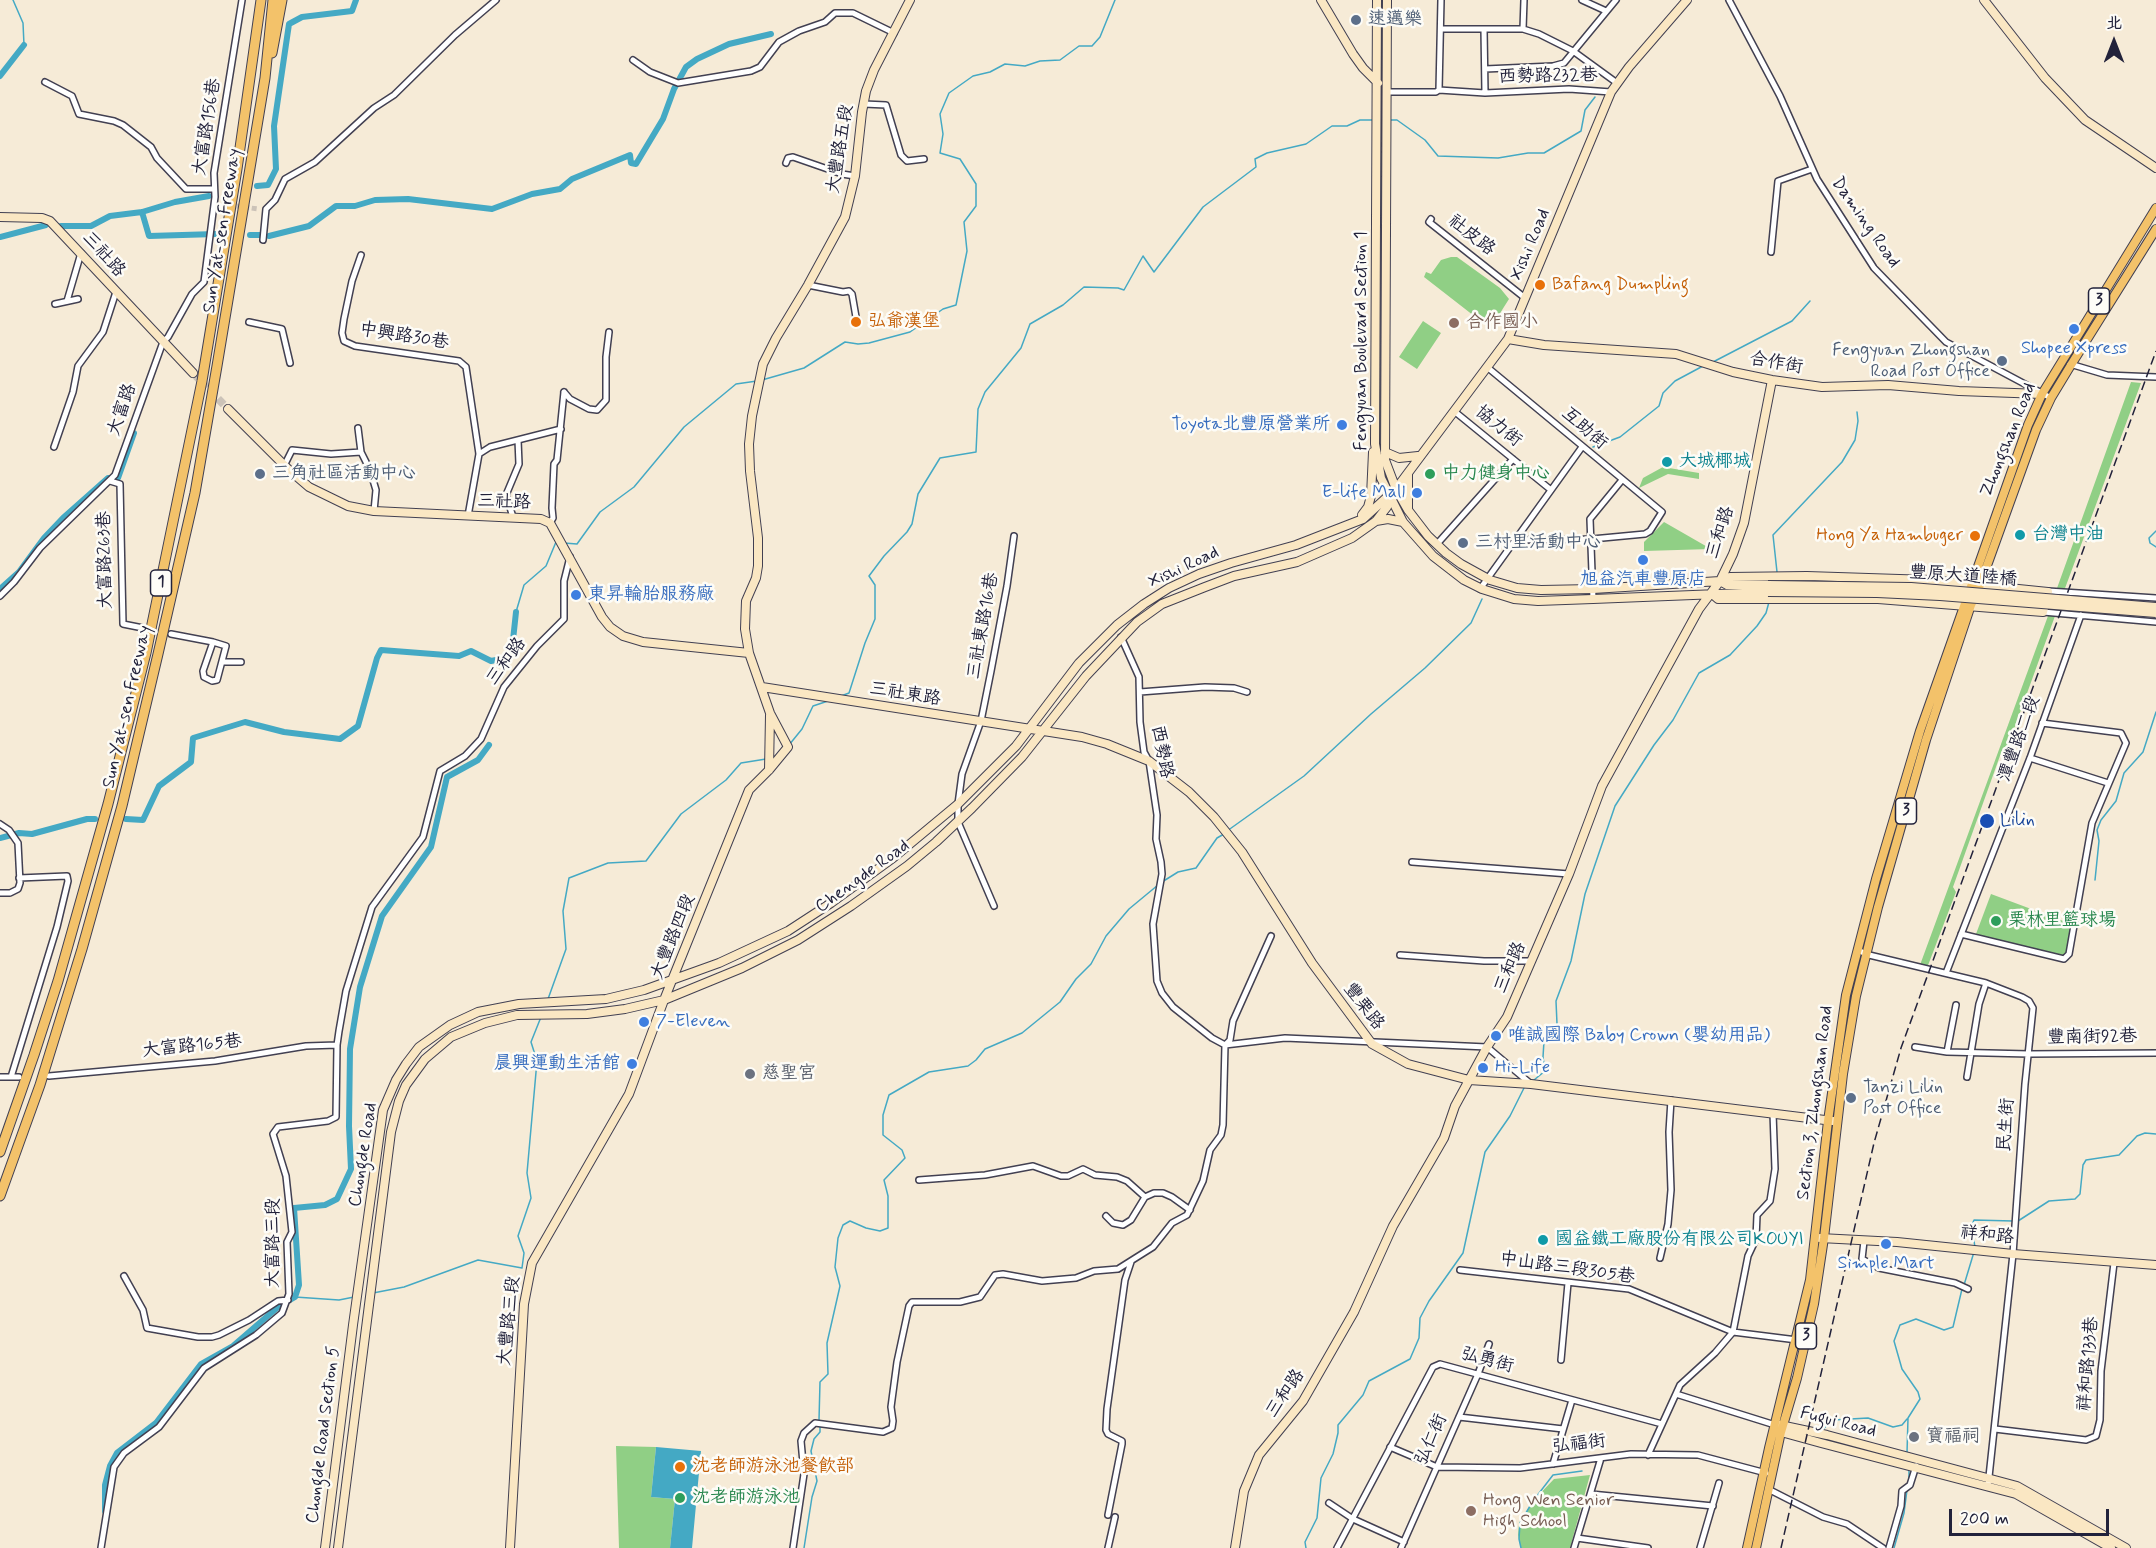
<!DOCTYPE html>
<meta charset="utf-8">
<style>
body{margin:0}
#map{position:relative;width:2156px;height:1548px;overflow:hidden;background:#f6ebd7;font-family:Mynerve,"LXGW WenKai TC",sans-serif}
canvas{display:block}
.north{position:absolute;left:2084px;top:12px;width:60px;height:60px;-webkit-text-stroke:4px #fdfcf7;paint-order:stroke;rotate:0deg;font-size:16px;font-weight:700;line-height:24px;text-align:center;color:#22223b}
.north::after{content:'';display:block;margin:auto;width:21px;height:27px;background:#22223b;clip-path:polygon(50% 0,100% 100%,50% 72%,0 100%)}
.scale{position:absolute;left:1949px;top:1509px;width:160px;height:27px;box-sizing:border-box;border:3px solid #22223b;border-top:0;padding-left:8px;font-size:18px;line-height:21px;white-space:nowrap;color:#22223b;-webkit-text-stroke:4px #fdfcf7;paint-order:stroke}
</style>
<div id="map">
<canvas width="2156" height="1548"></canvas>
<div class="north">北</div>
<div class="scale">200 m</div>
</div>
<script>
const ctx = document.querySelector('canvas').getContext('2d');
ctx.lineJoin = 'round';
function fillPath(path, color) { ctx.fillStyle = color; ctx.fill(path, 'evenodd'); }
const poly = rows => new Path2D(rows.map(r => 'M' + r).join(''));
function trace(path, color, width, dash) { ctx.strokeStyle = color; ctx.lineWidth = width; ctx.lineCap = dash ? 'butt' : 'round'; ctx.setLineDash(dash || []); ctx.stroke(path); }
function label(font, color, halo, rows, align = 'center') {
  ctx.font = font + ' Mynerve,"LXGW WenKai TC",sans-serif'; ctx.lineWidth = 5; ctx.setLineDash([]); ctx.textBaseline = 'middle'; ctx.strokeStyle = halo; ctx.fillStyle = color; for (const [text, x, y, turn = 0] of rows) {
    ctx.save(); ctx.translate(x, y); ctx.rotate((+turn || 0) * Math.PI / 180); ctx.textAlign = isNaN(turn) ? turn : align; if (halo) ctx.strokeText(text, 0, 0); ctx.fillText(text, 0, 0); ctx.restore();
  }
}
const green = poly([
 [1451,257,1457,257,1500,288,1509,299,1497,318,1487,322,1478,319,1424,277,1426,272,1431,274,1441,260],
 [1423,321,1441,333,1417,369,1399,357],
 [2131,382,2141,383,2064,591,2056,591],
 [1663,467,1699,473,1699,479,1668,474,1639,488,1643,478],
 [1664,522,1711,549,1644,551,1644,542],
 [2048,616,2055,616,2005,754,2001,753,1953,887,1956,892,1927,968,1920,965],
 [1991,894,2066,922,2073,935,2068,961,1976,934],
 [616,1446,656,1447,651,1497,675,1499,670,1548,619,1548],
 [1590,1475,1570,1548,1521,1548,1518,1535,1519,1523,1533,1501,1554,1479]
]);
const water = poly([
 [656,1447,701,1451,692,1548,670,1548,675,1499,651,1497]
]);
const stream = poly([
 [13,0,23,23,24,45],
 [1389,120,1397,120,1425,140,1438,156,1498,158,1528,153,1544,153,1581,131,1585,110,1595,97],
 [1713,362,1792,321,1810,301],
 [762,380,804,368,845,342,858,344,869,343,910,332,943,309,956,305,967,251,964,222,976,206,976,184,960,159,940,153,943,134,940,114,949,93,973,76,990,72,1005,64,1025,66,1040,61,1060,60,1079,46,1092,46,1100,37,1115,0],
 [1593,447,1620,437,1659,406,1663,393,1675,381,1703,366],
 [2156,531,2149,538,2150,543,2156,547],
 [564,543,577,544,600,512,634,487,684,427,736,384,757,381],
 [1777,572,1773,535,1842,462,1855,440,1858,421,1857,412],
 [516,612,524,585,546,566,556,542],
 [841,696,849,693,865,643,875,619,875,585,869,576,884,556,907,532,912,524,918,494,940,458,976,452,978,409,985,392,1021,348,1030,324,1063,305,1084,287,1118,288,1124,290,1143,256,1154,272,1203,207,1256,167,1255,159,1267,153,1306,144,1332,126,1347,126,1360,120,1372,120],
 [789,745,802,729,813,706,828,701],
 [1227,831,1304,776,1371,714,1425,668,1471,623,1482,599],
 [2095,880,2099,841,2097,830,2101,820,2116,801,2124,773,2143,752,2156,712],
 [1162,882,1178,872,1196,868,1217,838,1224,834],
 [548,999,566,949,563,911,569,878,608,863,646,861,681,814,726,780,741,763,766,759],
 [1534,1080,1545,1071,1543,1057,1544,1041,1557,1024,1556,1001,1571,961,1585,894,1615,806,1654,745,1673,720,1699,673,1730,655,1757,626,1766,613,1769,602],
 [2018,1221,2049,1201,2075,1199,2080,1194,2083,1165,2086,1160,2119,1155,2137,1136,2145,1133,2156,1134],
 [1975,1248,1972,1225,1974,1220,2013,1221],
 [1964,1285,1974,1252],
 [373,1293,404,1287,478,1260,522,1268,524,1253,518,1236,531,1198,527,1173,537,1061,531,1042,541,1017],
 [295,1297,339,1300,354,1297],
 [819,1420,820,1382,828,1374,827,1343,840,1286,835,1267,838,1238,843,1225,850,1221,866,1228,880,1231,888,1228,888,1196,884,1180,905,1158,902,1150,883,1135,883,1115,889,1095,929,1072,968,1066,976,1060,985,1049,1022,1033,1060,1002,1076,979,1091,964,1106,936,1129,909,1158,885],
 [1822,1430,1833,1420,1868,1418,1893,1427,1902,1425,1907,1419],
 [1907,1453,1908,1418,1920,1399,1918,1392,1902,1369,1894,1341,1900,1325,1916,1319,1944,1330,1953,1327,1962,1289],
 [1909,1469,1909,1480],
 [804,1548,812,1497,817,1481,811,1451,814,1439,820,1432,820,1425],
 [1306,1548,1305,1542,1317,1518,1321,1478,1333,1454,1338,1433,1338,1425,1363,1395,1369,1381,1410,1359,1419,1338,1420,1318,1429,1301,1463,1253,1485,1152,1510,1116,1525,1086],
 [1521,1548,1519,1539,1520,1523,1533,1501,1553,1475,1582,1471],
 [1894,1548,1904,1513,1907,1490]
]);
const canal = poly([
 [0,76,24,45],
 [257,186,268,185,276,169,274,126,289,24,302,17,352,11,356,0],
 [142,212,149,236,216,234],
 [61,226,91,226,110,216,142,212,175,202,209,196],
 [250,235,260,235],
 [269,236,309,226,336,206,355,206,375,200,408,199,492,209,532,194,560,189,572,179,630,155,631,163,636,164,663,119,674,89,686,67,697,59,729,44,771,34],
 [0,237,46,225],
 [0,589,19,572,44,538,63,518,108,478,118,478,134,433],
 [126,819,143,820,159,786,191,762,193,738,245,722,284,732,340,739,358,726,377,658,381,650,459,656,471,651,491,661,501,659,509,655,513,640,516,612],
 [0,838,19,833,32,834,87,819,95,819],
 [105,1511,105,1485,110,1466,117,1453,156,1423,201,1364,233,1346,278,1307,295,1297,299,1285,294,1208,325,1205,337,1199,351,1169,349,1126,350,1049,360,987,382,916,431,847,447,777,478,760,489,745]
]);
const streetTunnel = poly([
 [222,204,258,209]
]);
const secondaryTunnel = poly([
 [193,373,228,409],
 [2059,594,2156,602],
 [2038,609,2156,618]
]);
const street = poly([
 [1582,0,1606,11],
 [1729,0,1780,96,1817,179,1874,268,1946,342,2051,398],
 [1441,29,1523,29,1539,34,1573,51,1617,83],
 [1484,29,1485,93],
 [1523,29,1524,0],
 [633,60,650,72,678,83,751,71,760,67,779,42,799,31,825,22,835,13,853,13,894,33],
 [1485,69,1553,66,1564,63,1616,0],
 [45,82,72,96,79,114,114,121,123,125,151,147,157,158,186,189,214,189],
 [1439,90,1441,0],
 [1387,92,1436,92,1439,90,1485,93,1569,89,1611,92],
 [864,104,886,105,901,155,907,161,924,159],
 [786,163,788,158,793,157,842,174,855,176],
 [1431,219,1429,222,1525,298],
 [263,240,266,209,275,200,285,179,315,162,374,108,394,95,455,35,496,0],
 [1771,252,1778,181,1812,169],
 [361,255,352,281,344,319,342,333,344,341,355,346,459,361,466,367,479,454,468,516],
 [808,285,843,292,849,291,852,294,856,317],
 [67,301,81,253],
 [55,304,78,299],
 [249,322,282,329,290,363],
 [2070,364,2107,375,2156,377],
 [1487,367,1662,512,1650,531,1645,534,1592,539,1514,540],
 [564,392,570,399,589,409,597,410,606,400,606,357,609,332],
 [1454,411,1551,490],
 [54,447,73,392,78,366,103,332,116,292],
 [361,452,370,470,376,490,374,511],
 [479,454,490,447,561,429],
 [284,466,292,450,331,454,361,452,358,428],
 [110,481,120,484,123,624,143,628],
 [513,517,506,495,519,464,518,440],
 [550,523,553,518,552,508,554,464,557,460,564,392],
 [1437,544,1513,459],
 [1480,589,1582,447],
 [2048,591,2156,598],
 [0,596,14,582,40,548,115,475,163,342,168,337,192,294,204,282,215,197,214,173,242,0],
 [1593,599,1590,519,1622,480],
 [2043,612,2156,622],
 [171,634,213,642,226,646,217,680,212,681,204,677,203,671,213,642],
 [1121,637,1139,677,1140,722,1144,752,1149,761,1157,815,1156,839,1161,862,1162,874,1153,924,1157,981,1162,993,1173,1007,1212,1038,1225,1045,1285,1038,1487,1047,1531,1084],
 [224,662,241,662],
 [1140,692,1205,687,1234,688,1247,692],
 [2030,758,2108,783],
 [0,824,9,830,18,843,20,883,18,889,10,893,0,893],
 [1412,862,1569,874],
 [994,906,958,822,958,804,962,774,981,721,991,671,1007,586,1014,536],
 [1961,934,2064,959,2069,954,2092,823,2126,743,2121,733,2042,723],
 [1859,950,1865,954,1986,983,2022,997,2029,1001,2033,1008,2025,1084,2013,1254,1988,1486],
 [1400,955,1484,961,1531,961],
 [1946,973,2030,758,2081,615],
 [1226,1044,1230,1040,1233,1021,1271,936],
 [1915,1047,1947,1052,2029,1054,2156,1053],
 [1947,1052,1956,1005],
 [49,1076,215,1061,306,1046,337,1045],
 [0,1077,19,1077],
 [11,1077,57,927,68,881,67,876,19,878],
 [1967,1077,1979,1004,1986,983],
 [919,1180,985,1175,1033,1166,1061,1176,1068,1176,1083,1169,1095,1175,1117,1177,1127,1181,1145,1197],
 [1106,1216,1113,1223,1123,1225,1131,1220,1145,1197,1154,1193,1163,1193,1172,1197,1190,1210],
 [1864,1241,1862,1259,1871,1264,1879,1268,1955,1283,1968,1289],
 [1660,1258,1668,1224,1671,1190,1669,1132,1671,1100],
 [1460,1270,1629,1289,1733,1332,1797,1340],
 [124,1276,143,1310,147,1328,198,1337,212,1337,219,1335,249,1320,278,1301,288,1300],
 [1561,1360,1568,1283],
 [1676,1394,1775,1425],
 [1459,1417,1563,1429],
 [1995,1429,2086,1440,2096,1436,2100,1420,2101,1371,2114,1263],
 [1390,1447,1437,1467,1520,1468,1631,1454,1698,1455,1766,1473],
 [1648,1455,1680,1385,1715,1353,1733,1332,1748,1256,1756,1239,1757,1215,1770,1201,1775,1169,1773,1113],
 [1553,1464,1572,1400],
 [1770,1490,1823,1517,1847,1524,1883,1548],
 [1591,1494,1713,1506],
 [1329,1503,1353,1519,1404,1542],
 [1108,1515,1122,1444,1122,1441,1108,1434,1106,1430,1107,1409,1125,1280,1131,1262],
 [1577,1538,1648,1548],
 [101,1548,114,1467,124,1453,159,1427,204,1368,256,1335,282,1313,289,1294,287,1242,292,1232,286,1176,273,1134,278,1127,328,1121,336,1117,337,1045,339,1031,346,991,372,907,423,837,440,771,465,756,481,739,504,687,537,646,564,619,564,581,570,557],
 [793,1548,804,1474,801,1441,804,1433,815,1423,883,1432,892,1428,893,1421,891,1407,897,1362,909,1306,912,1302,960,1302,980,1297,995,1275,1003,1274,1042,1281,1076,1278,1094,1271,1118,1269,1153,1247,1172,1223,1187,1215,1203,1181,1210,1150,1221,1135,1223,1125,1225,1045],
 [1108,1548,1115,1517],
 [1337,1548,1433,1367,1440,1364,1662,1424],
 [1401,1548,1478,1374,1489,1344],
 [1574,1548,1601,1458],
 [1700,1548,1719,1483],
 [1889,1548,1901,1506,1902,1491,1910,1485,1916,1466]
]);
const secondary = poly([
 [1321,0,1353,54,1363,68,1378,83],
 [1377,0,1375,444,1381,478,1403,522,1433,556,1464,580,1482,589,1514,599,1538,601,1593,599,1768,592],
 [1387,0,1385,460,1396,489,1408,510,1428,536,1446,553,1461,564,1490,580,1517,588,1541,590,1593,589,1720,581,1730,577,1807,576,1930,580,2048,592,2043,612,1878,599,1718,599,1711,593],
 [1984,0,2045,78,2085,120,2156,168],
 [0,217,42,218,50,221,193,373],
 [1508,339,1544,345,1676,354,1733,372,1772,380,1822,387,1888,385,1959,391,2042,394],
 [228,409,288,469,309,487,348,506,374,511,541,519,550,523,602,617,610,627,623,636,643,642,749,653],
 [1385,452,1399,458,1418,456],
 [1408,473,1408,509],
 [1362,515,1368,507,1371,496,1373,452],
 [1376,521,1388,519,1403,522],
 [1720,581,1727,585,1768,585],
 [762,687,1082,737,1107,744,1149,761,1189,792,1214,817,1242,852,1312,963,1372,1044,1408,1064,1469,1080,1531,1084,1833,1121],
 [769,770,770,715],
 [1820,1238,1897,1242,2013,1254,2156,1265],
 [1780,1425,1827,1435,2017,1486,2126,1548],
 [1779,1429,1781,1432,1821,1443,2016,1494,2111,1548],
 [325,1548,353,1325,383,1110,396,1080,406,1064,419,1047,450,1025,478,1012,519,1004,606,999,644,990,719,963,788,931,831,903,893,858,958,804,1016,746,1079,663,1117,625,1144,604,1169,588,1199,574,1231,563,1296,545,1363,519,1396,489,1508,339,1611,92,1629,67,1687,0],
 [338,1548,391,1132,399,1101,406,1085,425,1059,451,1037,485,1023,517,1015,587,1014,625,1009,664,1000,742,968,798,940,851,906,907,866,936,842,972,808,1022,757,1086,676,1137,622,1162,604,1205,587,1234,576,1297,562,1352,538,1376,521,1387,507,1390,495],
 [510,1548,524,1304,532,1263,629,1094,664,1000,749,790,769,770,788,747,770,713,749,653,745,629,746,601,756,578,758,566,758,538,750,471,749,444,752,416,763,364,776,338,808,285,845,217,855,176,862,112,866,91,874,70,910,0],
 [1235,1548,1244,1491,1259,1455,1303,1401,1354,1312,1393,1226,1444,1138,1455,1106,1487,1047,1507,1017,1569,874,1602,786,1699,609,1720,581,1733,554,1744,523,1772,380]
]);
const primary = poly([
 [1747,1548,1769,1448,1810,1280,1828,1121,1846,995,1876,879,1920,731,2028,425,2042,394,2156,208],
 [1756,1548,1781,1432,1797,1378,1814,1304,1824,1238,1843,1074,1856,996,1878,907,1926,740,1971,605,1980,585,2036,430,2051,398,2071,365,2156,229]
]);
const highway = poly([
 [272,53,282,0],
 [0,1152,34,1055,58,981,108,804,146,653,202,381,237,169,261,0],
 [0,1196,40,1085,82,949,122,806,158,654,195,493,217,366,265,78,273,0]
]);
const rail = poly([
 [1781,1548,1874,1143,1901,1048,2156,351]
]);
const secondaryBridge = poly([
 [1768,585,1911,587,2156,607],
 [1768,592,1877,593,1940,596,2156,613]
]);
const markers = [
 [1356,20,6,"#5c6f8a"],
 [1540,285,6,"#e8710a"],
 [856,322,6,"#e8710a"],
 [1454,323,6,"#8d6e63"],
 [2074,329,6,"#3f7fe0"],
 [2002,361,6,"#5c6f8a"],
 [1342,425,6,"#3f7fe0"],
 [1667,462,6,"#0f9aa8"],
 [260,474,6,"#5c6f8a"],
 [1430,474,6,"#2e9e5b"],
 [1417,493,6,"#3f7fe0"],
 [2020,535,6,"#0f9aa8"],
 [1975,536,6,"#e8710a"],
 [1463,543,6,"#5c6f8a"],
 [1643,560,6,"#3f7fe0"],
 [576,595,6,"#3f7fe0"],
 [1987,821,8,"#1a4fb4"],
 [1996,921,6,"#2e9e5b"],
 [644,1022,6,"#3f7fe0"],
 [1496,1036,6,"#3f7fe0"],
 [632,1064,6,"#3f7fe0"],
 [1483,1068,6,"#3f7fe0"],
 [750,1074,6,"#6b7280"],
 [1851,1098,6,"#5c6f8a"],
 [1543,1240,6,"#0f9aa8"],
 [1886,1244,6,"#3f7fe0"],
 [1914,1437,6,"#6b7280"],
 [680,1467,6,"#e8710a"],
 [680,1498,6,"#2e9e5b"],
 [1471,1511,6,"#8d6e63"]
];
const shields = [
 [2099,301,21],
 [161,583,21],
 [1906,811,21],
 [1806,1336,21]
];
const shieldNames = [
 ["3",2099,301],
 ["1",161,583],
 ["3",1906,811],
 ["3",1806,1336]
];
const serviceNames = [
 ["速邁樂",1368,20],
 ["Fengyuan Zhongshan",1990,351,"right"],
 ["Road Post Office",1990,372,"right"],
 ["三角社區活動中心",272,474],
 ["三村里活動中心",1475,543],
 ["Tanzi Lilin",1863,1088],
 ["Post Office",1863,1109]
];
const streetNames = [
 ["西勢路232巷",1548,77,-1],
 ["大富路156巷",208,127,-81],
 ["大豐路五段",841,149,-81],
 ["Daming Road",1865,223,55],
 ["Sun Yat-sen Freeway",223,231,-81],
 ["社皮路",1471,236,38],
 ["Xishi Road",1531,245,-67],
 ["三社路",103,255,48],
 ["中興路30巷",404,337,9],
 ["Fengyuan Boulevard Section 1",1362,341,-90],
 ["合作街",1776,364,10],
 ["大富路",123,410,-71],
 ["協力街",1498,427,39],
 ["互助街",1584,429,41],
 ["Zhongshan Road",2009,440,-68],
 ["三社路",504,503,2],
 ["三和路",1721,533,-72],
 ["大富路263巷",106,560,-91],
 ["Xishi Road",1184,568,-25],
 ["豐原大道陸橋",1963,577,4],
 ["三社東路16巷",984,626,-80],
 ["三和路",507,662,-54],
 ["三社東路",905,695,9],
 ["Sun Yat-sen Freeway",128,707,-77],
 ["潭豐路二段",2020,739,-70],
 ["西勢路",1161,752,79],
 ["Chengde Road",863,877,-36],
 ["大豐路四段",674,937,-68],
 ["三和路",1511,968,-67],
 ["豐栗路",1363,1007,52],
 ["豐南街92巷",2092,1038,-1],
 ["大富路165巷",192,1047,-6],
 ["Section 3, Zhongshan Road",1816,1103,-83],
 ["民生街",2007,1125,-86],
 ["Chongde Road",364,1155,-81],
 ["祥和路",1987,1236,6],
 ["大富路三段",274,1243,-90],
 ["中山路三段305巷",1567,1269,8],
 ["大豐路三段",510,1321,-84],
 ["弘勇街",1487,1361,15],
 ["祥和路133巷",2089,1364,-85],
 ["三和路",1286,1394,-56],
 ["Fugui Road",1838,1423,14],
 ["Chongde Road Section 5",324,1435,-83],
 ["弘仁街",1432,1440,-66],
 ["弘福街",1579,1445,-7]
];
const foodNames = [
 ["Bafang Dumpling",1552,285],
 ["弘爺漢堡",868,322],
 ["Hong Ya Hambuger",1963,536,"right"],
 ["沈老師游泳池餐飲部",692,1467]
];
const educationNames = [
 ["合作國小",1466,323],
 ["Hong Wen Senior",1483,1501],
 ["High School",1483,1522]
];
const shopNames = [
 ["Shopee Xpress",2074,349,"center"],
 ["Toyota北豐原營業所",1330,425,"right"],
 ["E-life Mall",1405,493,"right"],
 ["旭益汽車豐原店",1643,580,"center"],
 ["東昇輪胎服務廠",588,595],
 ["7-Eleven",656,1022],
 ["唯誠國際 Baby Crown (嬰幼用品)",1508,1036],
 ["晨興運動生活館",620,1064,"right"],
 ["Hi-Life",1495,1068],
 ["Simple Mart",1886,1264,"center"]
];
const cultureNames = [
 ["大城椰城",1679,462],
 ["台灣中油",2032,535],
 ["國益鐵工廠股份有限公司KOUYI",1555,1240]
];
const leisureNames = [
 ["中力健身中心",1442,474],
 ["栗林里籃球場",2008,921],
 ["沈老師游泳池",692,1498]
];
const transitNames = [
 ["Lilin",2000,821]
];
const worshipNames = [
 ["慈聖宮",762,1074],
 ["寶福祠",1926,1437]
];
fillPath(green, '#90cf85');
fillPath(water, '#44a9c4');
trace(stream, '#44a9c4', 1.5);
trace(canal, '#44a9c4', 6);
trace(streetTunnel, '#ccc3b8', 5, [5, 2.5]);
trace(secondaryTunnel, '#ccc3b8', 8, [8, 4]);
trace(street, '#424052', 8);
trace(secondary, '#424052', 10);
trace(primary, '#424052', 10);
trace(highway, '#424052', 11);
trace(street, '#fff', 5);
trace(secondary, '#fae7c3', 8);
trace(primary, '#f3c26a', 8);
trace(highway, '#f3c26a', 9);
trace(rail, '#22223b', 1.5, [9, 4.5]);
trace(secondaryBridge, '#424052', 10, []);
trace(secondaryBridge, '#fae7c3', 8);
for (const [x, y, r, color] of markers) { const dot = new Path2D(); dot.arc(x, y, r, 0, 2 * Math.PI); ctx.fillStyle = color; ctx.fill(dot); trace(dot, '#fdfcf7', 2); }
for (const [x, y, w] of shields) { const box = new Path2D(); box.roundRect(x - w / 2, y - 13, w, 26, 4.5); ctx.fillStyle = '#fdfcf7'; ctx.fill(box); trace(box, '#22223b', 1.5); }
label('bold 16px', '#22223b', null, shieldNames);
label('18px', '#4e5e75', '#fdfcf7', serviceNames, 'left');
label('18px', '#22223b', '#fdfcf7', streetNames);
label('18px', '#c56008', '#fdfcf7', foodNames, 'left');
label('18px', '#785e54', '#fdfcf7', educationNames, 'left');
label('18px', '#366cbe', '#fdfcf7', shopNames, 'left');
label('18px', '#0d838f', '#fdfcf7', cultureNames, 'left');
label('18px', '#27864d', '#fdfcf7', leisureNames, 'left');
label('18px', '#164399', '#fdfcf7', transitNames, 'left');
label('18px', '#5b616d', '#fdfcf7', worshipNames, 'left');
</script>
